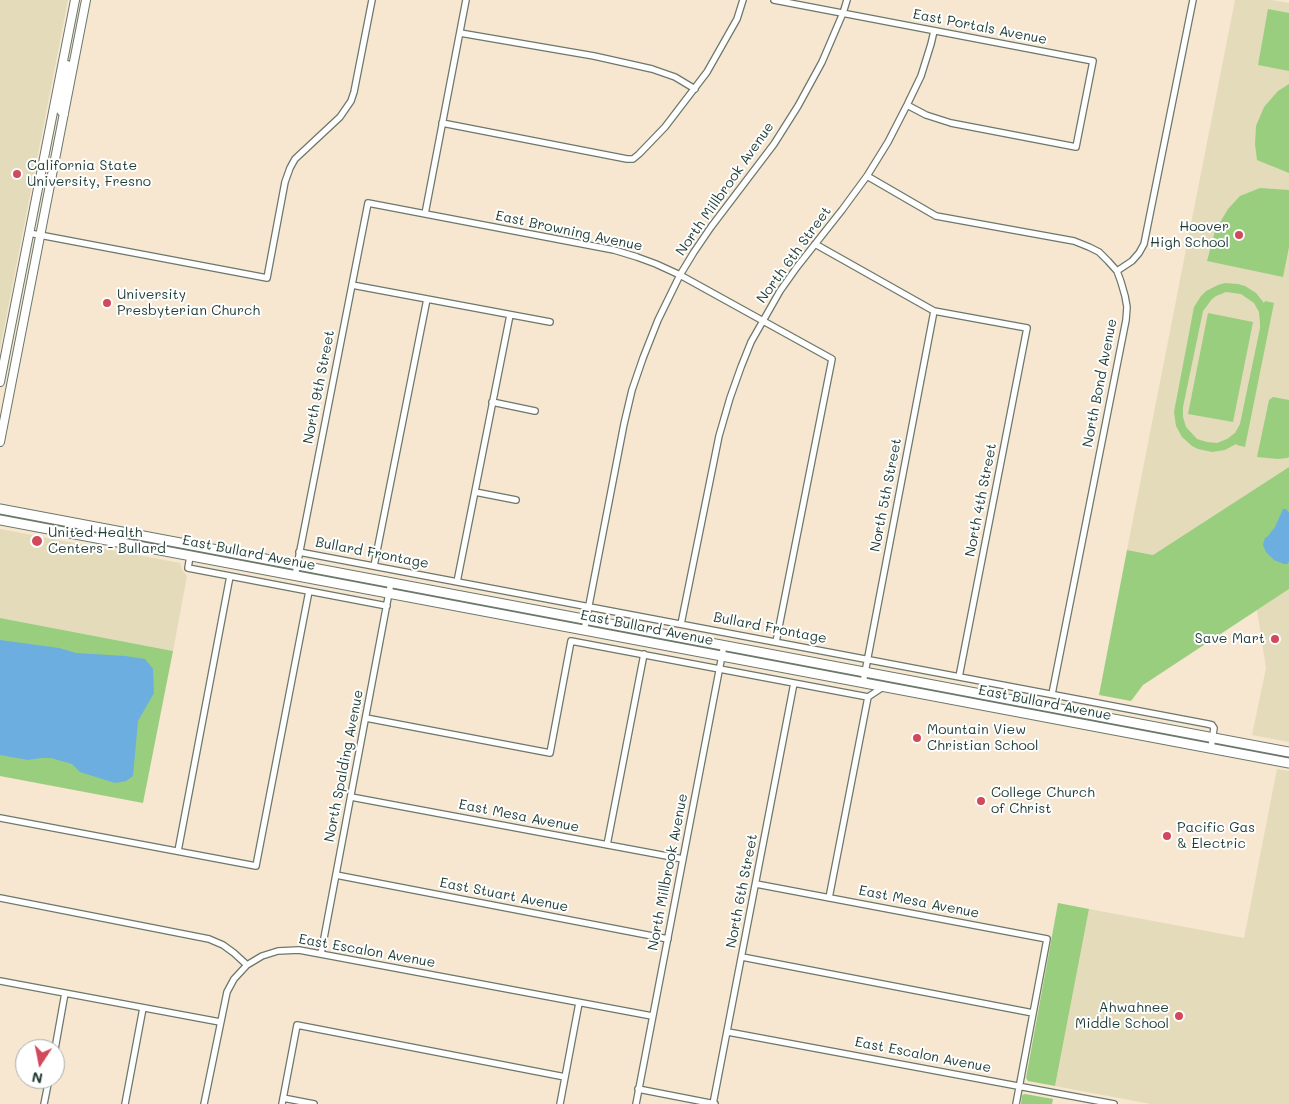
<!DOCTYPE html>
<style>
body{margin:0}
#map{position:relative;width:1289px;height:1104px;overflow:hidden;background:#f7e6d0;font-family:Mali,sans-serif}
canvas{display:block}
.north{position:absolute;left:15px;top:1039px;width:50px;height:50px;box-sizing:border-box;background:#fff;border:1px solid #a5b1ae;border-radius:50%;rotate:191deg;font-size:14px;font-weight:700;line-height:20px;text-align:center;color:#1f3d34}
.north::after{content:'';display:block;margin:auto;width:18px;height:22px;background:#d1495b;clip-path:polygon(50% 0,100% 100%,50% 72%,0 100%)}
</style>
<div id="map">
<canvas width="1289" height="1104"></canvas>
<div class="north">N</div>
</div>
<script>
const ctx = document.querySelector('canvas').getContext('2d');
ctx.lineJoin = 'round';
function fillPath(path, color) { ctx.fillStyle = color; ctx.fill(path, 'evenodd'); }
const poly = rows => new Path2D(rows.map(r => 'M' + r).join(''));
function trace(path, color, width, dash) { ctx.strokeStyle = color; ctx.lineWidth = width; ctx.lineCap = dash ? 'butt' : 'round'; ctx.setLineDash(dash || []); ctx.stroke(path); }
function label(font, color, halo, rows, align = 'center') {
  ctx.font = font + ' Mali,sans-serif'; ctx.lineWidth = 4; ctx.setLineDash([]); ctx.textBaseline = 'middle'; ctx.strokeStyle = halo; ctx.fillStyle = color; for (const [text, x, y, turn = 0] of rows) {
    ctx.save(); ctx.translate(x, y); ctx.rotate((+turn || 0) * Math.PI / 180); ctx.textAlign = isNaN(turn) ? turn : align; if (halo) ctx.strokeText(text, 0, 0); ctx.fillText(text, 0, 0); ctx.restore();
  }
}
const built = poly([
 [0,0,68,0,0,349],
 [1235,0,1272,0,1289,3,1289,467,1153,555,1127,550],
 [0,529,180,563,182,570,187,576,173,651,0,618],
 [1289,589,1289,742,1252,735,1266,668,1257,610],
 [1277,769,1289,771,1289,1104,1151,1104,1055,1086,1089,909,1244,938]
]);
const green = poly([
 [1268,9,1289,13,1289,71,1258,65],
 [1289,84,1289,173,1257,160,1255,144,1256,126,1264,107,1278,91],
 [1260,188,1289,190,1289,247,1283,277,1207,261,1215,231,1228,209,1240,196],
 [1225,283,1238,284,1245,286,1256,293,1264,303,1265,301,1274,303,1245,447,1237,445,1236,444,1225,450,1212,452,1198,449,1192,446,1182,437,1176,426,1174,412,1194,307,1201,296,1206,291,1218,285],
 [1226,292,1241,294,1254,303,1259,312,1260,323,1260,328,1240,424,1235,433,1227,439,1217,443,1207,442,1197,439,1186,427,1183,417,1183,407,1203,311,1212,299,1216,296],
 [1208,313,1253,322,1233,422,1188,414],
 [1273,397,1289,400,1289,457,1287,458,1278,459,1257,457,1269,400],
 [1289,467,1289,589,1143,685,1131,701,1099,695,1127,550,1153,555],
 [0,618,173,651,143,803,0,776],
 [1058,903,1089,909,1055,1086,1028,1081,1026,1078],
 [1025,1094,1053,1099,1052,1104,1021,1104,1022,1095]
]);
const water = poly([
 [1283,509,1286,509,1289,513,1289,562,1287,564,1284,564,1274,560,1266,552,1263,545,1265,538,1268,536,1275,527],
 [0,640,59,648,76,653,125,656,145,659,153,669,154,693,138,721,133,776,126,781,115,783,80,772,72,764,51,758,41,758,28,760,0,755]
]);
const minor = poly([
 [774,0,1093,61,1076,147,951,123,926,115,907,105],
 [460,33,594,56,652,69,675,77,695,89],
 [442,123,627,159,633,159,639,154,665,127,707,72,737,19,743,0],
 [867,176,936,216,1074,241,1089,247,1099,252,1108,261,1117,271,1121,282,1125,296,1127,307,1126,320,1052,694],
 [425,214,466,0],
 [29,233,267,278,285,182,290,168,295,159,340,117,351,101,354,92,372,0],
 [815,244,934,311,1027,328,959,677],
 [1117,271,1132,261,1139,253,1144,244,1193,0],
 [352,285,550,322],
 [492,402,535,411],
 [475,492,516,500],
 [299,552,1208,724,1212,725,1214,728,1211,748],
 [190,556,188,568,387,606],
 [374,566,427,299],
 [295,576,368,203,614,250,637,257,656,264,680,275,832,359,776,642],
 [457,582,510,315],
 [681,624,719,436,730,398,741,367,751,342,780,291,797,267,842,210,867,176,888,142,907,105,921,76,931,44,934,31],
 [584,631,624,424,632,390,643,358,658,320,680,275,694,252,711,227,774,144,798,106,822,62,843,13,847,0],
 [863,683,934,311],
 [366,718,550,753,571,641,868,697],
 [351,797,683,859],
 [0,818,256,866,309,591],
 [607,845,644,654],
 [178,851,230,576],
 [336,875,668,939],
 [756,884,1047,939,1016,1104],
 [0,898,209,939,223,945,234,953,247,965,262,956,278,951,299,950,652,1016],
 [829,898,868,697,883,687],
 [321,954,391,582],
 [742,957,1033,1013],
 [0,981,220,1022],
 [728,1032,1114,1104],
 [55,1049,65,993],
 [638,1089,715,1104],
 [283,1098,314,1104],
 [44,1104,49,1079],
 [125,1104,143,1008],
 [204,1104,227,992,234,979,247,965],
 [282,1104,297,1025,565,1077],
 [560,1104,579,1003],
 [636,1104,724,645],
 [713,1104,794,683]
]);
const secondary = poly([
 [64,114,61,111,60,107,67,65],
 [0,382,75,0],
 [0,442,86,0]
]);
const primary = poly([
 [0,509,1289,752],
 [0,520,1289,763]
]);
const markers = [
 [17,174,5,"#d1495b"],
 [1239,235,5,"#d1495b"],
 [107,303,5,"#d1495b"],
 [37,541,6,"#d1495b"],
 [1275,639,5,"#d1495b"],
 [917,738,5,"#d1495b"],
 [981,801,5,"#d1495b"],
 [1167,836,5,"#d1495b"],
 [1179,1016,5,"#d1495b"]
];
const streetNames = [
 ["East Portals Avenue",980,27,11],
 ["North Millbrook Avenue",725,189,-55],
 ["East Browning Avenue",569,231,12],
 ["North 6th Street",794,255,-54],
 ["North Bond Avenue",1100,383,-79],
 ["North 9th Street",319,387,-79],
 ["North 5th Street",886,495,-79],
 ["North 4th Street",981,500,-79],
 ["East Bullard Avenue",249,553,11],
 ["Bullard Frontage",372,553,11],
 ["East Bullard Avenue",647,628,11],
 ["Bullard Frontage",770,628,11],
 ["East Bullard Avenue",1045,703,11],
 ["North Spalding Avenue",344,766,-79],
 ["East Mesa Avenue",519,816,11],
 ["North Millbrook Avenue",668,872,-79],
 ["North 6th Street",742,891,-79],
 ["East Stuart Avenue",504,895,11],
 ["East Mesa Avenue",919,902,11],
 ["East Escalon Avenue",367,951,10],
 ["East Escalon Avenue",923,1055,11]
];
const poiNames = [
 ["California State",27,166],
 ["University, Fresno",27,182],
 ["Hoover",1229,227,"right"],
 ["High School",1229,243,"right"],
 ["University",117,295],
 ["Presbyterian Church",117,311],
 ["United Health",48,533],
 ["Centers - Bullard",48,549],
 ["Save Mart",1265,639,"right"],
 ["Mountain View",927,730],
 ["Christian School",927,746],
 ["College Church",991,793],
 ["of Christ",991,809],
 ["Pacific Gas",1177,828],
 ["& Electric",1177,844],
 ["Ahwahnee",1169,1008,"right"],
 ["Middle School",1169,1024,"right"]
];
fillPath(built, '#e3dbba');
fillPath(green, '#99ce7f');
fillPath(water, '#6baedf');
trace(minor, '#6b786b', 8);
trace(secondary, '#6b786b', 10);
trace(primary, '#6b786b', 11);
trace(minor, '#fff', 5.5);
trace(secondary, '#fff', 8);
trace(primary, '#fff', 9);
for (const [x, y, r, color] of markers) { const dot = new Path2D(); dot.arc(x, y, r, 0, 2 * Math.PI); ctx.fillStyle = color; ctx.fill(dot); trace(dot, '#fff', 2); }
label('14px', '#1f3d34', '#fff', streetNames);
label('14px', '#1f3d34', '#fff', poiNames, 'left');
</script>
